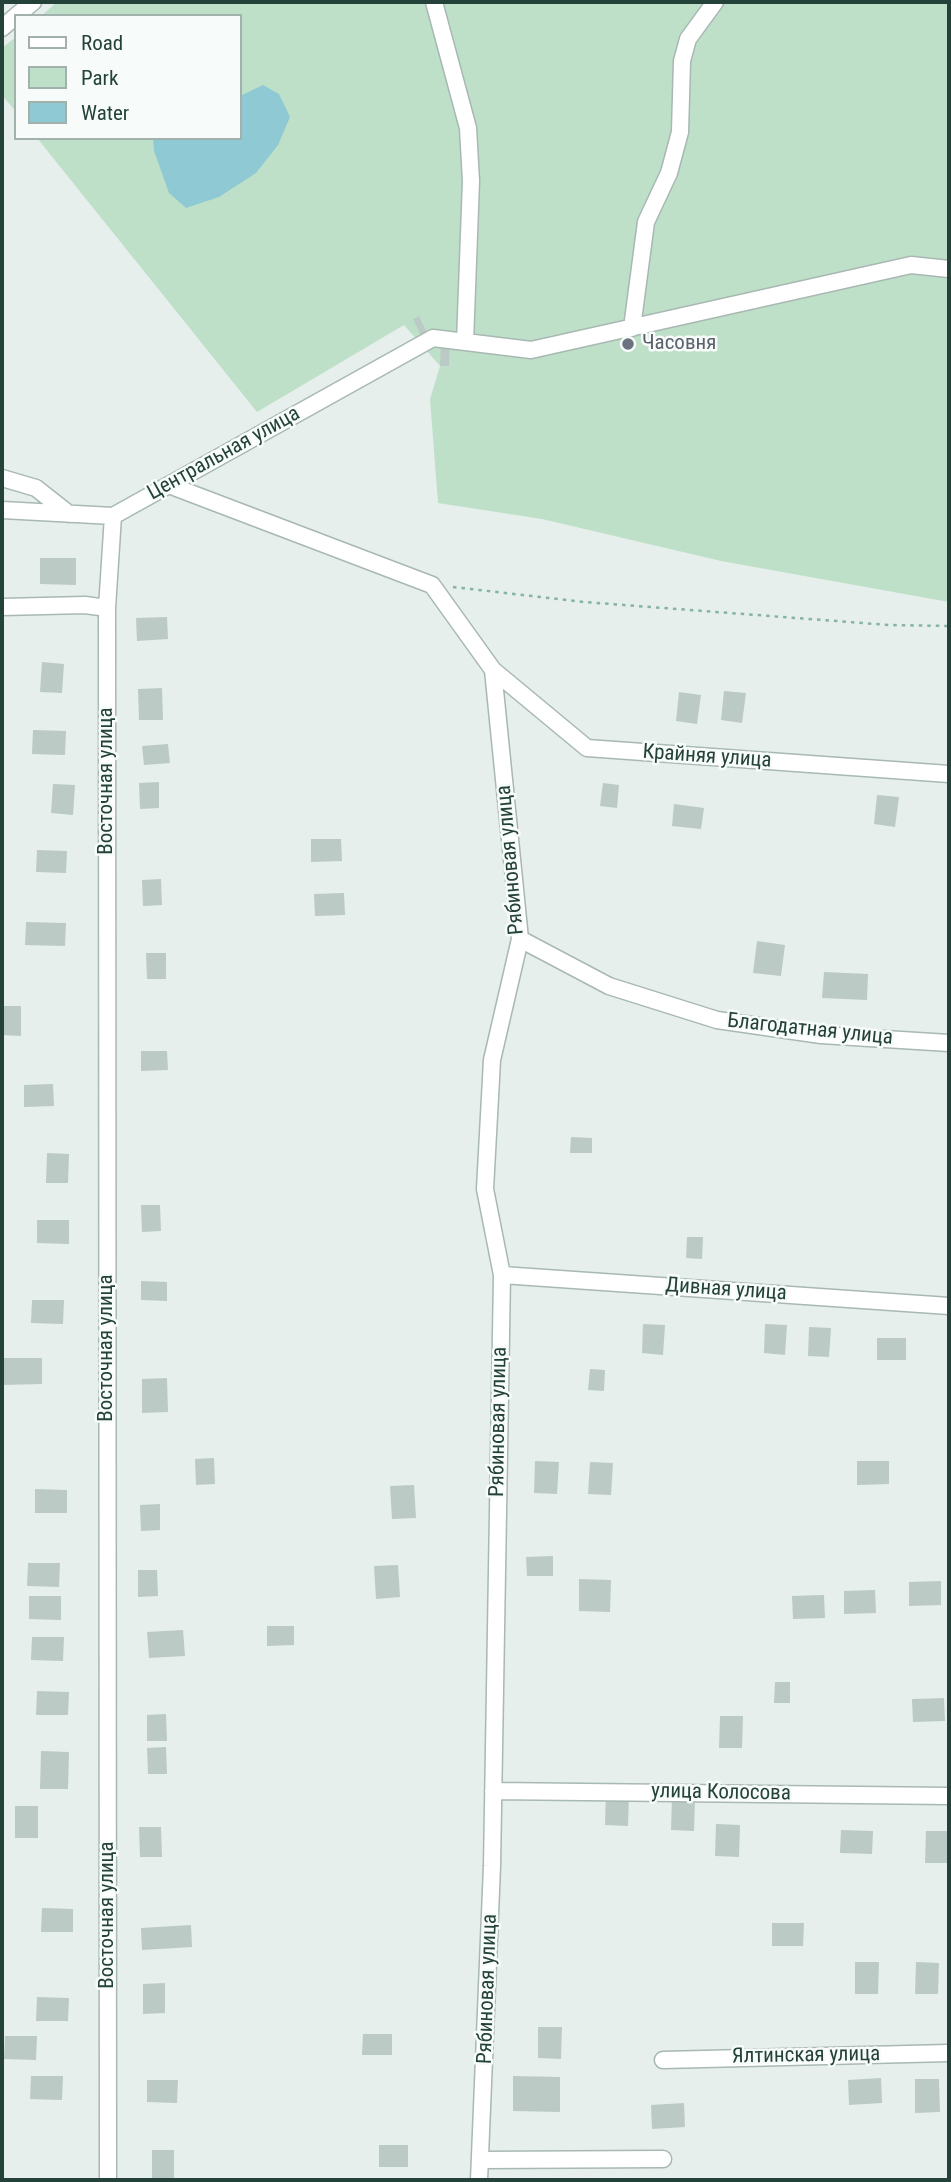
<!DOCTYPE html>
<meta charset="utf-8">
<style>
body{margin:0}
#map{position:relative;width:951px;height:2182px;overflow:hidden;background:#e6efeb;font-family:"Roboto Condensed",sans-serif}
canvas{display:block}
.frame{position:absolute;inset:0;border:4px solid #24423a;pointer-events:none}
.legend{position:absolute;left:14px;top:14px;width:228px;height:126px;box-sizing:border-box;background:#f7fbf9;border:2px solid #a3b1ad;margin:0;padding:9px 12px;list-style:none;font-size:21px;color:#24423a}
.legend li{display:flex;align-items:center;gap:14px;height:35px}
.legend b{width:35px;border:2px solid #a3b1ad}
</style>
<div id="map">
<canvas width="951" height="2182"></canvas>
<div class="frame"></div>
<ul class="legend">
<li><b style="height:9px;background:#fff"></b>Road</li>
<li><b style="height:19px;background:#bfe0c8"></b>Park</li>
<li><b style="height:19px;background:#8ec9d4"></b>Water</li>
</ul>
</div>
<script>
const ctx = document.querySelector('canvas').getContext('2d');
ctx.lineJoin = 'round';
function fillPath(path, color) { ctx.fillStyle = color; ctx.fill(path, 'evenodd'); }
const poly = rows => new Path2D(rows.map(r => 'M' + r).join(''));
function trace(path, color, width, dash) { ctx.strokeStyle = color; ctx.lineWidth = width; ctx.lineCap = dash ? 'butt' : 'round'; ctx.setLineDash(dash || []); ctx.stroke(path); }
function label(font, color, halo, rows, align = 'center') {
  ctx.font = font + ' "Roboto Condensed",sans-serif'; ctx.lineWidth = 5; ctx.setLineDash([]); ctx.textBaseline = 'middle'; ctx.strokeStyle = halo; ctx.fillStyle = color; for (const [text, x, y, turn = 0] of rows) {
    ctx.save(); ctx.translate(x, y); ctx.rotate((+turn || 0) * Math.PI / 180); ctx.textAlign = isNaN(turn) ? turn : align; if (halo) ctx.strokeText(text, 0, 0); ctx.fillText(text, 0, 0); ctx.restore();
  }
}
const green = poly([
 [57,2,949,2,949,602,721,561,542,519,438,503,430,399,440,366,404,325,257,412,37,138,240,138,240,16,41,16],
 [16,37,16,112,2,95,2,48]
]);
const water = poly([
 [263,85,279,94,290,117,278,145,256,173,219,197,186,208,169,193,154,151,153,138,240,138,240,96]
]);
const building = poly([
 [419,316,428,335,422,338,413,319],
 [633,338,635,349,623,351,622,340],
 [441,341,450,342,449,366,440,366],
 [40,558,76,558,76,585,40,584],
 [167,617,168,639,137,641,136,618],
 [42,662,64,664,62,693,40,692],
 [162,688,163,720,139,720,138,689],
 [724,691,746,693,742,723,721,720],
 [679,692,701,695,697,724,676,721],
 [33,730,66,731,65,755,32,754],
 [168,744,170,763,144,765,142,746],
 [159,782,159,808,140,809,139,783],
 [603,783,619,785,617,808,600,806],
 [53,784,75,785,73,815,51,813],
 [877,795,899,797,895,827,874,824],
 [674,804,704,808,701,829,672,826],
 [311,839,341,839,342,861,311,862],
 [37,850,67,851,66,873,36,872],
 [161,879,162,905,143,906,142,880],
 [344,893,345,915,315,916,314,894],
 [26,922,66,923,65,946,25,945],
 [757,941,785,945,781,976,753,973],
 [146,953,166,953,166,979,147,979],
 [824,972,868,974,867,1000,822,998],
 [2,1006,21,1006,21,1036,2,1035],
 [141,1051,167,1051,168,1070,141,1071],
 [53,1084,54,1106,24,1107,24,1085],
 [571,1137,592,1138,592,1153,570,1153],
 [47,1153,69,1154,68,1183,46,1183],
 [141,1205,160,1205,161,1231,142,1232],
 [37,1220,69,1220,69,1244,37,1243],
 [687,1237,703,1237,702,1259,686,1258],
 [141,1281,167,1282,167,1301,141,1300],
 [32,1300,64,1300,63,1324,31,1323],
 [643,1324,665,1325,663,1355,642,1353],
 [765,1324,787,1325,785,1355,764,1353],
 [809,1327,831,1328,829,1357,808,1356],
 [877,1338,906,1338,906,1360,877,1360],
 [2,1358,42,1358,42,1384,2,1385],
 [590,1369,605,1370,604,1391,588,1390],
 [167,1378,168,1412,142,1413,142,1379],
 [214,1458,215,1484,196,1485,195,1459],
 [535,1461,559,1462,557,1494,534,1493],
 [857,1461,889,1461,889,1484,857,1485],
 [590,1462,613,1463,611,1495,588,1494],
 [414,1485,416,1518,392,1519,390,1486],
 [35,1489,67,1490,67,1513,35,1513],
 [160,1504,160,1530,141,1531,140,1505],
 [553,1556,553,1576,527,1576,526,1557],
 [28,1563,60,1563,59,1587,27,1586],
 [398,1565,400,1597,376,1599,374,1566],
 [138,1570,157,1570,158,1596,138,1597],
 [579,1579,611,1580,610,1612,579,1611],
 [941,1581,941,1605,909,1606,909,1582],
 [875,1590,876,1613,844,1614,844,1591],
 [824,1595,825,1618,793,1619,792,1596],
 [29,1596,61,1596,61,1620,29,1619],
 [267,1626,294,1626,294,1645,267,1646],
 [183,1630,185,1656,149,1658,147,1632],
 [32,1637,64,1637,63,1661,31,1660],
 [775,1682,790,1682,790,1703,774,1703],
 [37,1691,69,1692,68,1715,36,1715],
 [944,1698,945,1721,913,1722,912,1699],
 [166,1714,167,1741,147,1741,147,1715],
 [720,1716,743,1716,742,1748,719,1748],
 [166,1747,167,1774,148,1774,147,1748],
 [41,1751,69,1752,68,1789,40,1789],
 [606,1793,629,1794,628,1826,605,1825],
 [672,1798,695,1799,694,1831,671,1830],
 [15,1806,38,1806,38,1838,15,1838],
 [716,1824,740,1825,739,1857,715,1856],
 [139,1827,161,1827,162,1857,140,1857],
 [841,1830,873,1831,872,1854,840,1853],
 [926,1831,949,1831,949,1863,925,1863],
 [42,1908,73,1909,73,1932,41,1932],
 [772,1923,804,1923,803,1946,772,1946],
 [191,1925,192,1947,142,1950,141,1928],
 [855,1962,879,1962,878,1994,855,1994],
 [916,1962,939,1963,938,1994,915,1994],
 [165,1983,165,2013,143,2014,143,1984],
 [37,1997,69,1998,68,2021,36,2021],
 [538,2027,562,2027,561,2059,538,2058],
 [363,2034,392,2034,392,2055,362,2055],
 [5,2036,37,2036,36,2060,4,2059],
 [31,2076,63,2076,62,2100,30,2099],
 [513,2076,560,2077,560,2112,513,2111],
 [881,2078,882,2103,849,2105,848,2080],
 [915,2079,939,2079,940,2112,915,2113],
 [147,2080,178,2080,177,2103,147,2102],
 [684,2103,685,2127,652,2129,651,2105],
 [379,2145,408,2145,408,2167,379,2167],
 [152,2150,174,2150,174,2180,152,2180]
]);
const path = poly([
 [453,587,584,602,889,625,949,626]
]);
const minor = poly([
 [434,2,468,128,471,181,465,342],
 [16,16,33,2],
 [2,28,16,16],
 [632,328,646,222,669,173,680,132,682,61,688,39,715,2],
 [2,478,36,488,69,514],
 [169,485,432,585,493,670,587,748,949,774],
 [2,510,113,516,433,338,531,350,911,265,949,269],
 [2,607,85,605,107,608],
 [520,939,609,986,717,1020,821,1035,949,1043],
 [502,1275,949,1306],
 [493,1791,949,1796],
 [663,2060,949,2053],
 [481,2160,663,2159],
 [108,2180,107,608,113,516],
 [479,2180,492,1866,502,1275,485,1189,492,1060,520,939,493,670]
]);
const markers = [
 [628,344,7,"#6b7280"]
];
const worshipNames = [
 ["Часовня",642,344]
];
const streetNames = [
 ["Центральная улица",224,454,-29],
 ["Крайняя улица",707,757,4],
 ["Восточная улица",107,781,-90],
 ["Рябиновая улица",511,860,-95],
 ["Благодатная улица",810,1030,6],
 ["Дивная улица",726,1290,4],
 ["Восточная улица",107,1348,-90],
 ["Рябиновая улица",499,1422,-89],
 ["улица Колосова",721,1793,1],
 ["Восточная улица",108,1915,-90],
 ["Рябиновая улица",488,1989,-88],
 ["Ялтинская улица",806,2056,-1]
];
fillPath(green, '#bfe0c8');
fillPath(water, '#8ec9d4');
fillPath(building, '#bbcac4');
trace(minor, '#a8b8b2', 19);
trace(path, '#86b3a5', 2.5, [3.5, 5]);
trace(minor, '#fff', 16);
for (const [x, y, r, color] of markers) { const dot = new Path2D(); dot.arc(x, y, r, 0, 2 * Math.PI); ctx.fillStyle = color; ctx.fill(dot); trace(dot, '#f7fbf9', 2.5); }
label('21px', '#5b616d', '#f7fbf9', worshipNames, 'left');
label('21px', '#24423a', '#f7fbf9', streetNames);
</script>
